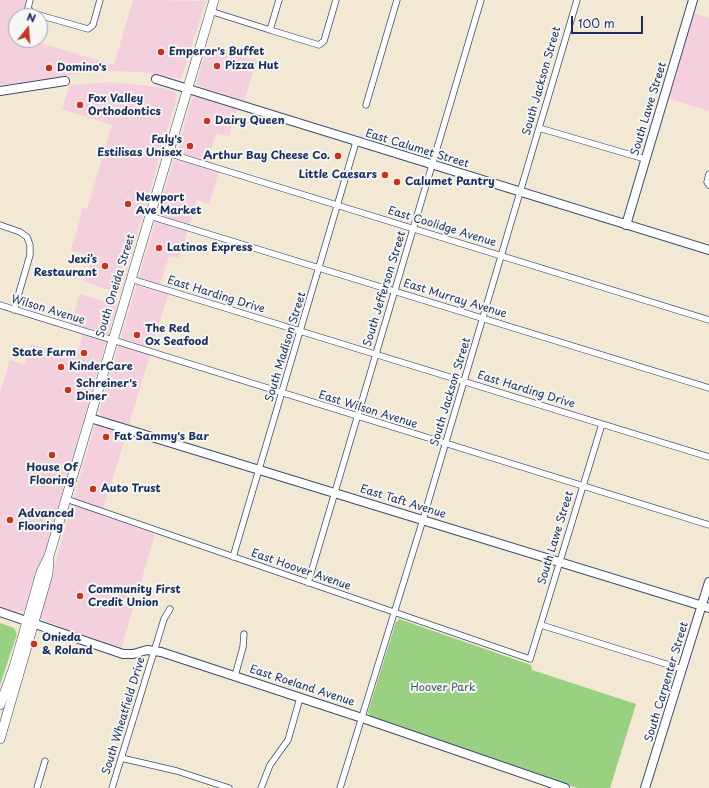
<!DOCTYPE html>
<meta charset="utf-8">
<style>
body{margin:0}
#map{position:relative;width:709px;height:788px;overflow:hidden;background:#f2e8d3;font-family:"Playpen Sans",sans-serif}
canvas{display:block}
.north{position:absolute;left:8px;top:8px;width:40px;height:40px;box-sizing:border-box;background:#f6f6f2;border:1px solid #9ea6b7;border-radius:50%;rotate:17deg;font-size:11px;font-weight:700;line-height:16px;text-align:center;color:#1b2f5e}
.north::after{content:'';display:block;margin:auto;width:14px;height:18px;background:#c8321e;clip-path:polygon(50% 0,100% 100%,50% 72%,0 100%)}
.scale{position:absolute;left:571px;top:16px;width:72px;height:18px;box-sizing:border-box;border:2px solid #1b2f5e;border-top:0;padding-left:5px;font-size:12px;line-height:14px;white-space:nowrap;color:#1b2f5e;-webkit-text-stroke:3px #f6f6f2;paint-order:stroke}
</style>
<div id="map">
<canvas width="709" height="788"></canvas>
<div class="north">N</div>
<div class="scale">100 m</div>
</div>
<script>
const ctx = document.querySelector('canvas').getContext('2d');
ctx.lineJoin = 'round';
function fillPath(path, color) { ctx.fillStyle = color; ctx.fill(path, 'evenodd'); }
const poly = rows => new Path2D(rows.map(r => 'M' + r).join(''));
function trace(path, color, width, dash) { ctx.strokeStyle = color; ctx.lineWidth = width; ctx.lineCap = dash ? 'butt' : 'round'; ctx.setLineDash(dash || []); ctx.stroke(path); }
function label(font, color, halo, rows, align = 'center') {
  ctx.font = font + ' "Playpen Sans",sans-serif'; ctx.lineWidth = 4; ctx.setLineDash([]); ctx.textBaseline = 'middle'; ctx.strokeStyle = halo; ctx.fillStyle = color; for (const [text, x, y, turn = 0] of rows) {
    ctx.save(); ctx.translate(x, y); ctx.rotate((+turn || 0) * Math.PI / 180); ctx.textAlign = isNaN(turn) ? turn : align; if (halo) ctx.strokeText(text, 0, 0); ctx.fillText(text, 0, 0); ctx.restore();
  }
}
const built = poly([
 [0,0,26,0,24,13,20,12,19,16,16,16,14,35,16,36,16,40,30,40,114,65,133,0,206,1,181,79,141,72,97,70,41,81,0,85],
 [693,13,709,18,709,111,667,98],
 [207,46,257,61,244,101,197,85,197,81],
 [111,82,158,87,173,91,177,96,120,293,84,282,91,257,71,250,83,208,87,209,112,125,62,109,70,85],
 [197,97,237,109,229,136,216,133,208,161,182,154,178,149,191,101,194,97],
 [178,159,219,171,209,204,197,200,179,259,169,256,158,290,168,294,129,425,101,416,99,412,173,162],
 [80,294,117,305,29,607,25,611,17,612,0,607,0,393,10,360,25,365,31,344,76,357,83,335,69,329],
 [98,425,127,433,101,515,155,534,121,649,42,620,40,617,93,431,94,427]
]);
const green = poly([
 [399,619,531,665,532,670,636,704,610,788,577,788,370,716,368,712,396,622],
 [0,623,14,628,17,634,0,685]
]);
const street = poly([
 [30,0,28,8,32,13,88,29,93,25,100,0],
 [279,0,270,30,319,45,324,41,336,0],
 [210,11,270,30],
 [366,105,397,0],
 [539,128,645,159],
 [168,153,709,320],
 [709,174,707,182,709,185],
 [150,216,709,388],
 [0,225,20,232,27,237,30,245,30,255,14,310],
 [131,279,709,457],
 [0,305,709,525],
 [66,499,530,659,602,424],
 [233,557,356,142],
 [308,583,481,0],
 [541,625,682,669],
 [235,676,243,647,244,634],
 [121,758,177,771,229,788],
 [37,788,45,761],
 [112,788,164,619,170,609],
 [261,788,270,765,288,740,300,698],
 [340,788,421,526,577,0]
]);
const secondary = poly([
 [156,79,709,250],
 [0,91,65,81],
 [626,225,693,0],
 [90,418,709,608],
 [0,612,123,654,133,654,147,650,161,652,362,718,565,788],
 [645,788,709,582]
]);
const primary = poly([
 [0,705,14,667,41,572,49,556,214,0],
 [0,739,48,574,49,560]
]);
const markers = [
 [161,52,4,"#c8321e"],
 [217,66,4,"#c8321e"],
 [49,68,4,"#c8321e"],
 [80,105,4,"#c8321e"],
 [207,121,4,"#c8321e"],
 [190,146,4,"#c8321e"],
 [338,156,4,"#c8321e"],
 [385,175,4,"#c8321e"],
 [397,182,4,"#c8321e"],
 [128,204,4,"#c8321e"],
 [159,248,4,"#c8321e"],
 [105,266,4,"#c8321e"],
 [137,335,4,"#c8321e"],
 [84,353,4,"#c8321e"],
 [61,367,4,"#c8321e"],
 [68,390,4,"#c8321e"],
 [106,437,4,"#c8321e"],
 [52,455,4,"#c8321e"],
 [93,489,4,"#c8321e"],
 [10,520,4,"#c8321e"],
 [80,596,4,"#c8321e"],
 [34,644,4,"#c8321e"]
];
const poiNames = [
 ["Emperor's Buffet",169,52],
 ["Pizza Hut",225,66],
 ["Domino's",57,68],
 ["Fox Valley",88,99],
 ["Orthodontics",88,112],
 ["Dairy Queen",215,121],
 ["Faly's",182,140,"right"],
 ["Estilisas Unisex",182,153,"right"],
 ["Arthur Bay Cheese Co.",330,156,"right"],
 ["Little Caesars",377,175,"right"],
 ["Calumet Pantry",405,182],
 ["Newport",136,198],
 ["Ave Market",136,211],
 ["Latinos Express",167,248],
 ["Jexi’s",97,260,"right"],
 ["Restaurant",97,273,"right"],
 ["The Red",145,329],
 ["Ox Seafood",145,342],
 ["State Farm",76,353,"right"],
 ["KinderCare",69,367],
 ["Schreiner's",76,384],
 ["Diner",76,397],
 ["Fat Sammy's Bar",114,437],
 ["House Of",52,468,"center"],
 ["Flooring",52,481,"center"],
 ["Auto Trust",101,489],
 ["Advanced",18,514],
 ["Flooring",18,527],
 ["Community First",88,590],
 ["Credit Union",88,603],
 ["Onieda",42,638],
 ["& Roland",42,651]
];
const streetNames = [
 ["South Jackson Street",542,81,-74],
 ["South Lawe Street",649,109,-73],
 ["East Calumet Street",417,149,17],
 ["East Coolidge Avenue",442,227,17],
 ["South Oneida Street",116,286,-73],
 ["South Jefferson Street",385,289,-73],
 ["East Harding Drive",216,295,17],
 ["East Murray Avenue",455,299,17],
 ["Wilson Avenue",48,310,17],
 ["South Madison Street",286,347,-73],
 ["East Harding Drive",526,390,17],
 ["South Jackson Street",451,392,-73],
 ["East Wilson Avenue",368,410,17],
 ["East Taft Avenue",403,502,17],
 ["South Lawe Street",556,538,-73],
 ["East Hoover Avenue",301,570,19],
 ["South Carpenter Street",667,682,-73],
 ["East Roeland Avenue",302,686,18],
 ["South Wheatfield Drive",124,716,-73]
];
const parkNames = [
 ["Hoover Park",443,688]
];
fillPath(built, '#f4cfdd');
fillPath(green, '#9ad081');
trace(street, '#3b4b70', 7);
trace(secondary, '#3b4b70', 10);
trace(primary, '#3b4b70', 10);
trace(street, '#fff', 5.5);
trace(secondary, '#fff', 8);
trace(primary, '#fff', 9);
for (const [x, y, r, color] of markers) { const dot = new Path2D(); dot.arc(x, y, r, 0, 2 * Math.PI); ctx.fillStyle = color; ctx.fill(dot); trace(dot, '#f6f6f2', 1.5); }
label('bold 11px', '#1b2f5e', '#f6f6f2', poiNames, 'left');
label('11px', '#1b2f5e', '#f6f6f2', streetNames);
label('11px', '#3b5767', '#f6f6f2', parkNames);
</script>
